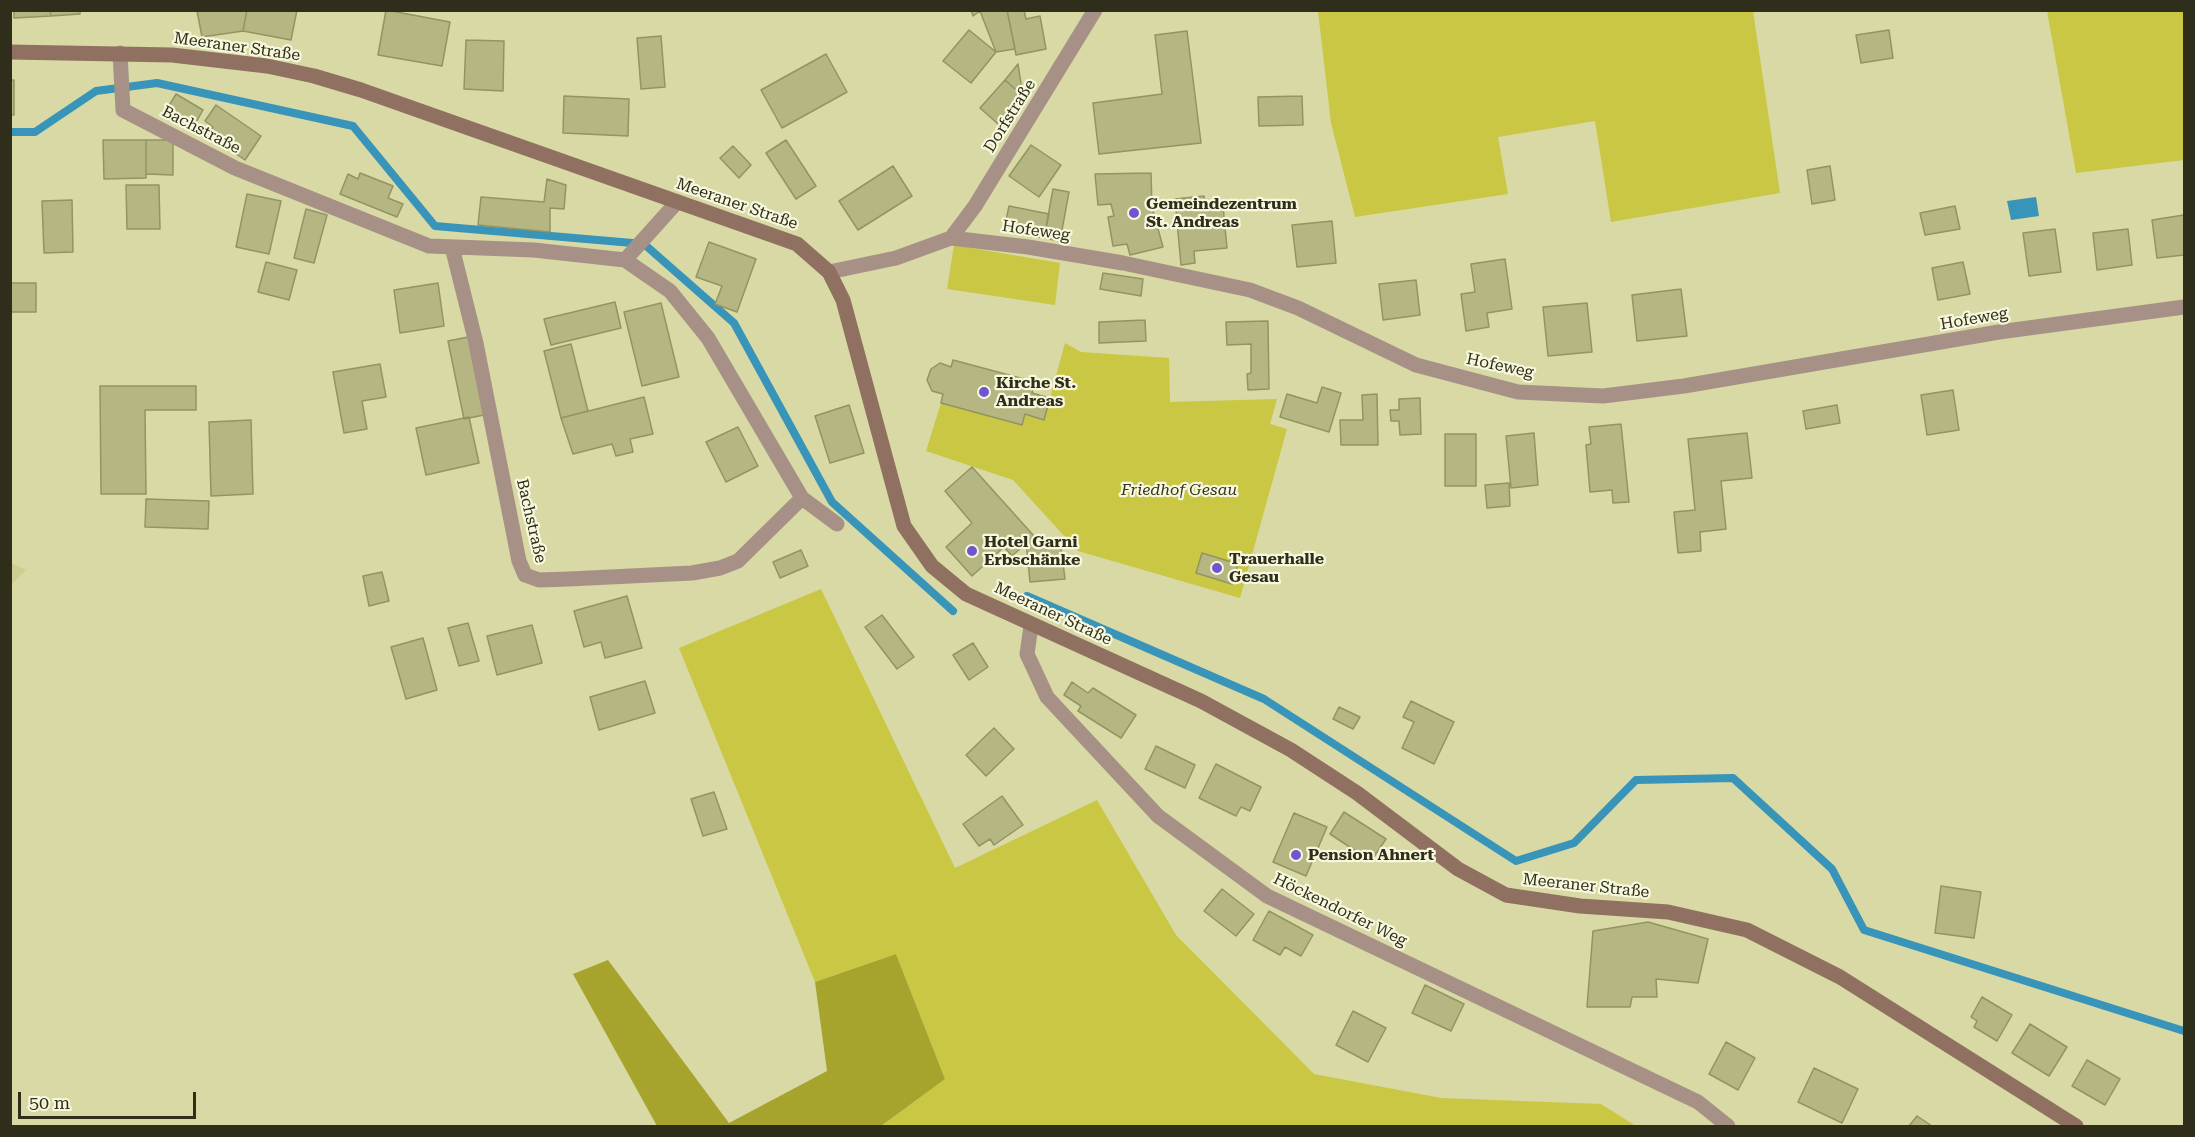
<!DOCTYPE html>
<meta charset="utf-8">
<style>
body{margin:0}
#map{position:relative;width:2195px;height:1137px;overflow:hidden;background:#d8d9a4;font-family:"Roboto Serif",serif}
canvas{display:block}
.frame{position:absolute;inset:0;border:12px solid #2e2e1a;pointer-events:none}
.scale{position:absolute;left:18px;top:1092px;width:178px;height:27px;box-sizing:border-box;border:3px solid #2e2e1a;border-top:0;padding-left:8px;font-size:18px;line-height:21px;white-space:nowrap;color:#2e2e1a;-webkit-text-stroke:4px #f7f8dd;paint-order:stroke}
</style>
<div id="map">
<canvas width="2195" height="1137"></canvas>
<div class="frame"></div>
<div class="scale">50 m</div>
</div>
<script>
const ctx = document.querySelector('canvas').getContext('2d');
ctx.lineJoin = 'round';
function fillPath(path, color) { ctx.fillStyle = color; ctx.fill(path, 'evenodd'); }
const poly = rows => new Path2D(rows.map(r => 'M' + r).join(''));
function trace(path, color, width, dash) { ctx.strokeStyle = color; ctx.lineWidth = width; ctx.lineCap = dash ? 'butt' : 'round'; ctx.setLineDash(dash || []); ctx.stroke(path); }
function label(font, color, halo, rows, align = 'center') {
  ctx.font = font + ' "Roboto Serif",serif'; ctx.lineWidth = 4.5; ctx.setLineDash([]); ctx.textBaseline = 'middle'; ctx.strokeStyle = halo; ctx.fillStyle = color; for (const [text, x, y, turn = 0] of rows) {
    ctx.save(); ctx.translate(x, y); ctx.rotate((+turn || 0) * Math.PI / 180); ctx.textAlign = isNaN(turn) ? turn : align; if (halo) ctx.strokeText(text, 0, 0); ctx.fillText(text, 0, 0); ctx.restore();
  }
}
const built = poly([
 [11,563,26,570,11,585]
]);
const green = poly([
 [1318,11,1753,11,1780,193,1611,222,1595,121,1498,137,1508,194,1355,217,1331,123],
 [2047,11,2184,11,2184,160,2076,173],
 [954,245,1060,263,1055,305,947,289],
 [1065,343,1081,352,1169,358,1170,402,1277,399,1270,424,1287,429,1240,598,1078,551,1013,480,926,451,941,403,1021,425,1025,414,1044,420],
 [821,589,955,868,1097,800,1176,935,1314,1074,1441,1098,1601,1104,1636,1126,881,1126,945,1079,896,954,815,982,679,648]
]);
const forest = poly([
 [896,954,945,1079,881,1126,657,1126,573,974,608,960,729,1123,827,1071,815,982]
]);
const water = poly([
 [2036,197,2039,216,2011,220,2007,201]
]);
const stream = poly([
 [10,132,35,132,96,91,157,83,353,126,435,226,644,244,734,323,832,502,953,611],
 [1027,596,1264,699,1516,861,1574,843,1636,780,1733,778,1832,869,1864,930,2184,1031]
]);
const building = poly([
 [14,10,50,10,51,16,14,18,14,10],
 [50,10,80,10,80,14,51,16,50,10],
 [247,10,297,10,291,40,243,31,247,10],
 [247,10,243,31,202,37,197,11,247,10],
 [386,10,450,22,442,66,378,55,386,10],
 [971,10,1007,10,1015,49,996,52,980,11,973,16,971,10],
 [1007,10,1024,10,1026,19,1040,16,1046,49,1016,55,1007,10],
 [969,30,996,52,971,83,943,61,969,30],
 [1889,30,1893,58,1861,63,1856,35,1889,30],
 [1187,31,1201,143,1099,154,1093,103,1162,94,1155,35,1187,31],
 [661,36,665,87,641,89,637,38,661,36],
 [466,40,504,41,503,91,464,89,466,40],
 [826,54,847,92,782,128,761,90,826,54],
 [1018,64,1023,96,1005,80,1018,64],
 [10,80,14,80,14,115,10,115,10,80],
 [1005,80,1023,96,998,124,980,108,1005,80],
 [176,94,203,110,195,124,167,109,176,94],
 [564,96,629,99,628,136,563,133,564,96],
 [1302,96,1303,125,1259,126,1258,97,1302,96],
 [216,105,261,136,245,160,208,135,213,127,205,121,216,105],
 [103,140,146,140,146,178,104,179,103,140],
 [146,140,173,140,173,175,146,174,146,140],
 [786,140,816,186,796,199,766,153,786,140],
 [1031,145,1061,165,1039,197,1009,176,1031,145],
 [733,146,751,165,739,178,720,158,733,146],
 [893,166,912,196,858,230,839,201,893,166],
 [1830,166,1835,200,1812,204,1807,170,1830,166],
 [360,173,393,186,388,198,403,204,397,217,340,194,348,174,358,179,360,173],
 [1151,173,1152,207,1163,247,1130,255,1127,244,1113,246,1108,217,1114,216,1111,204,1098,205,1095,174,1151,173],
 [547,179,566,185,564,209,550,208,550,232,478,225,481,197,544,202,547,179],
 [126,185,159,185,160,229,127,229,126,185],
 [1053,189,1069,192,1060,241,1044,238,1053,189],
 [247,194,281,201,269,254,236,247,247,194],
 [1204,196,1206,208,1223,206,1227,248,1194,251,1195,263,1181,265,1175,199,1204,196],
 [72,200,73,252,44,253,42,201,72,200],
 [1009,206,1049,214,1044,238,1004,230,1009,206],
 [1955,206,1960,229,1925,235,1920,213,1955,206],
 [306,209,327,215,314,263,294,258,306,209],
 [2184,215,2184,255,2157,258,2152,220,2184,215],
 [1332,221,1336,263,1297,267,1292,225,1332,221],
 [2055,229,2061,272,2029,276,2023,233,2055,229],
 [2128,229,2132,265,2097,270,2093,233,2128,229],
 [709,242,756,259,737,312,715,304,722,286,696,277,709,242],
 [1505,259,1512,309,1487,313,1489,327,1466,331,1461,294,1475,292,1471,264,1505,259],
 [266,262,297,270,289,300,258,292,266,262],
 [1963,262,1970,294,1938,300,1932,268,1963,262],
 [1103,273,1143,279,1141,296,1100,289,1103,273],
 [1416,280,1420,315,1383,320,1379,284,1416,280],
 [10,283,36,283,36,312,10,312,10,283],
 [438,283,444,326,400,333,394,290,438,283],
 [1681,289,1687,336,1637,341,1632,295,1681,289],
 [615,302,621,328,551,345,544,319,615,302],
 [661,303,679,377,642,386,624,312,661,303],
 [1587,303,1592,352,1548,356,1543,307,1587,303],
 [1145,320,1146,341,1099,343,1099,322,1145,320],
 [1268,321,1269,389,1248,390,1247,374,1251,373,1251,344,1227,345,1226,322,1268,321],
 [468,337,484,415,464,419,448,341,468,337],
 [571,344,588,411,561,418,544,351,571,344],
 [953,360,1035,382,1032,393,1050,398,1044,420,1025,414,1022,425,941,403,943,394,932,391,927,380,931,369,940,363,951,367,953,360],
 [380,364,386,397,362,401,367,429,344,433,333,372,380,364],
 [100,386,196,386,196,410,145,410,146,494,101,494,100,386],
 [1322,387,1341,393,1329,432,1280,417,1287,394,1317,403,1322,387],
 [1953,390,1959,430,1927,435,1921,395,1953,390],
 [1377,394,1378,445,1341,445,1340,420,1363,420,1362,395,1377,394],
 [644,397,653,434,630,439,633,452,616,456,612,444,573,454,561,418,644,397],
 [1420,398,1421,434,1400,435,1399,421,1391,421,1390,410,1399,410,1399,399,1420,398],
 [849,405,864,453,830,463,815,416,849,405],
 [1837,405,1840,423,1806,429,1803,411,1837,405],
 [469,417,479,463,426,475,416,428,469,417],
 [251,420,253,494,211,496,209,422,251,420],
 [1621,424,1629,502,1613,503,1612,490,1590,492,1586,445,1591,444,1589,427,1621,424],
 [738,427,758,466,726,482,706,442,738,427],
 [1534,433,1538,485,1511,488,1506,436,1534,433],
 [1747,433,1752,478,1721,481,1726,529,1700,532,1701,551,1678,553,1674,512,1695,510,1688,439,1747,433],
 [1445,434,1476,434,1476,486,1445,486,1445,434],
 [972,467,1034,536,1012,556,1004,547,972,576,946,547,972,523,945,491,972,467],
 [1509,483,1510,506,1487,508,1485,485,1509,483],
 [146,499,209,501,208,529,145,527,146,499],
 [1060,539,1065,579,1030,582,1026,542,1060,539],
 [801,550,808,566,780,578,773,562,801,550],
 [1202,553,1238,564,1232,584,1196,573,1202,553],
 [382,572,389,601,369,606,363,576,382,572],
 [627,596,642,648,605,658,601,642,584,647,574,611,627,596],
 [882,615,914,657,897,669,865,627,882,615],
 [468,623,479,661,459,666,448,628,468,623],
 [532,625,542,663,497,675,487,636,532,625],
 [423,638,437,690,406,699,391,647,423,638],
 [973,643,988,667,969,680,953,655,973,643],
 [645,681,655,713,599,730,590,697,645,681],
 [1072,682,1088,693,1093,688,1136,715,1121,738,1078,711,1081,706,1064,695,1072,682],
 [1411,701,1454,722,1434,764,1402,748,1414,722,1403,717,1411,701],
 [1339,707,1360,717,1353,729,1333,719,1339,707],
 [994,728,1014,749,986,776,966,755,994,728],
 [1156,746,1195,765,1185,788,1145,769,1156,746],
 [1216,764,1261,787,1250,811,1241,807,1236,816,1199,798,1216,764],
 [714,792,727,829,703,836,691,799,714,792],
 [1002,796,1023,825,994,845,990,839,979,846,963,824,1002,796],
 [1344,812,1386,839,1371,861,1330,834,1344,812],
 [1294,813,1327,827,1306,876,1273,862,1294,813],
 [1941,886,1981,892,1974,938,1935,933,1941,886],
 [1222,889,1254,914,1236,936,1204,911,1222,889],
 [1269,911,1313,935,1301,956,1285,947,1280,955,1253,940,1269,911],
 [1648,922,1708,939,1698,983,1656,979,1657,997,1632,997,1630,1007,1587,1007,1593,931,1648,922],
 [1425,985,1464,1004,1451,1031,1412,1013,1425,985],
 [1982,997,2012,1015,1997,1041,1974,1027,1977,1021,1971,1017,1982,997],
 [1353,1011,1386,1028,1368,1062,1336,1045,1353,1011],
 [2030,1024,2067,1047,2049,1076,2012,1053,2030,1024],
 [1726,1042,1755,1058,1738,1090,1709,1074,1726,1042],
 [2087,1060,2120,1079,2105,1105,2072,1086,2087,1060],
 [1814,1068,1858,1089,1842,1123,1798,1102,1814,1068],
 [1917,1116,1932,1126,1909,1126,1917,1116]
]);
const street = poly([
 [120,53,123,110,235,168,429,246,534,250,625,260,670,291,708,338,802,498,837,524],
 [951,238,975,206,1095,10],
 [452,247,476,343,519,561,525,575,539,580,569,579,692,573,720,568,738,561,802,498],
 [625,260,677,202],
 [829,272,896,258,951,238,1028,247,1123,263,1250,290,1298,308,1416,365,1518,392,1603,396,1684,386,1999,332,2184,307],
 [1031,626,1027,654,1047,697,1158,816,1267,896,1698,1102,1728,1126]
]);
const secondary = poly([
 [10,52,172,55,267,66,314,76,361,90,797,244,829,272,843,300,904,526,932,566,966,594,1201,701,1291,750,1357,793,1458,869,1506,895,1580,906,1668,912,1747,930,1840,977,2076,1126]
]);
const markers = [
 [1134,213,6,"#6f56d0"],
 [984,392,6,"#6f56d0"],
 [972,551,6,"#6f56d0"],
 [1217,568,6,"#6f56d0"],
 [1296,855,6,"#6f56d0"]
];
const streetNames = [
 ["Meeraner Straße",237,47,8],
 ["Dorfstraße",1010,116,-58],
 ["Bachstraße",201,130,27],
 ["Meeraner Straße",737,204,19],
 ["Hofeweg",1036,231,8],
 ["Hofeweg",1974,319,-10],
 ["Hofeweg",1500,366,12],
 ["Bachstraße",531,521,77],
 ["Meeraner Straße",1053,614,25],
 ["Meeraner Straße",1586,886,6],
 ["Höckendorfer Weg",1340,910,26]
];
const poiNames = [
 ["Gemeindezentrum",1146,204],
 ["St. Andreas",1146,222],
 ["Kirche St.",996,383],
 ["Andreas",996,401],
 ["Hotel Garni",984,542],
 ["Erbschänke",984,560],
 ["Trauerhalle",1229,559],
 ["Gesau",1229,577],
 ["Pension Ahnert",1308,855]
];
const parkNames = [
 ["Friedhof Gesau",1179,490]
];
fillPath(built, '#cece92');
fillPath(green, '#c9c744');
fillPath(forest, '#a6a42d');
fillPath(water, '#3894b9');
trace(stream, '#3894b9', 8);
fillPath(building, '#b6b683');
trace(building, '#939461', 1.5);
trace(street, '#a79186', 15);
trace(secondary, '#907060', 15);
for (const [x, y, r, color] of markers) { const dot = new Path2D(); dot.arc(x, y, r, 0, 2 * Math.PI); ctx.fillStyle = color; ctx.fill(dot); trace(dot, '#f7f8dd', 2); }
label('16px', '#2e2e1a', '#f7f8dd', streetNames);
label('bold 16px', '#2e2e1a', '#f7f8dd', poiNames, 'left');
label('italic 16px', '#36361d', '#f7f8dd', parkNames);
</script>
